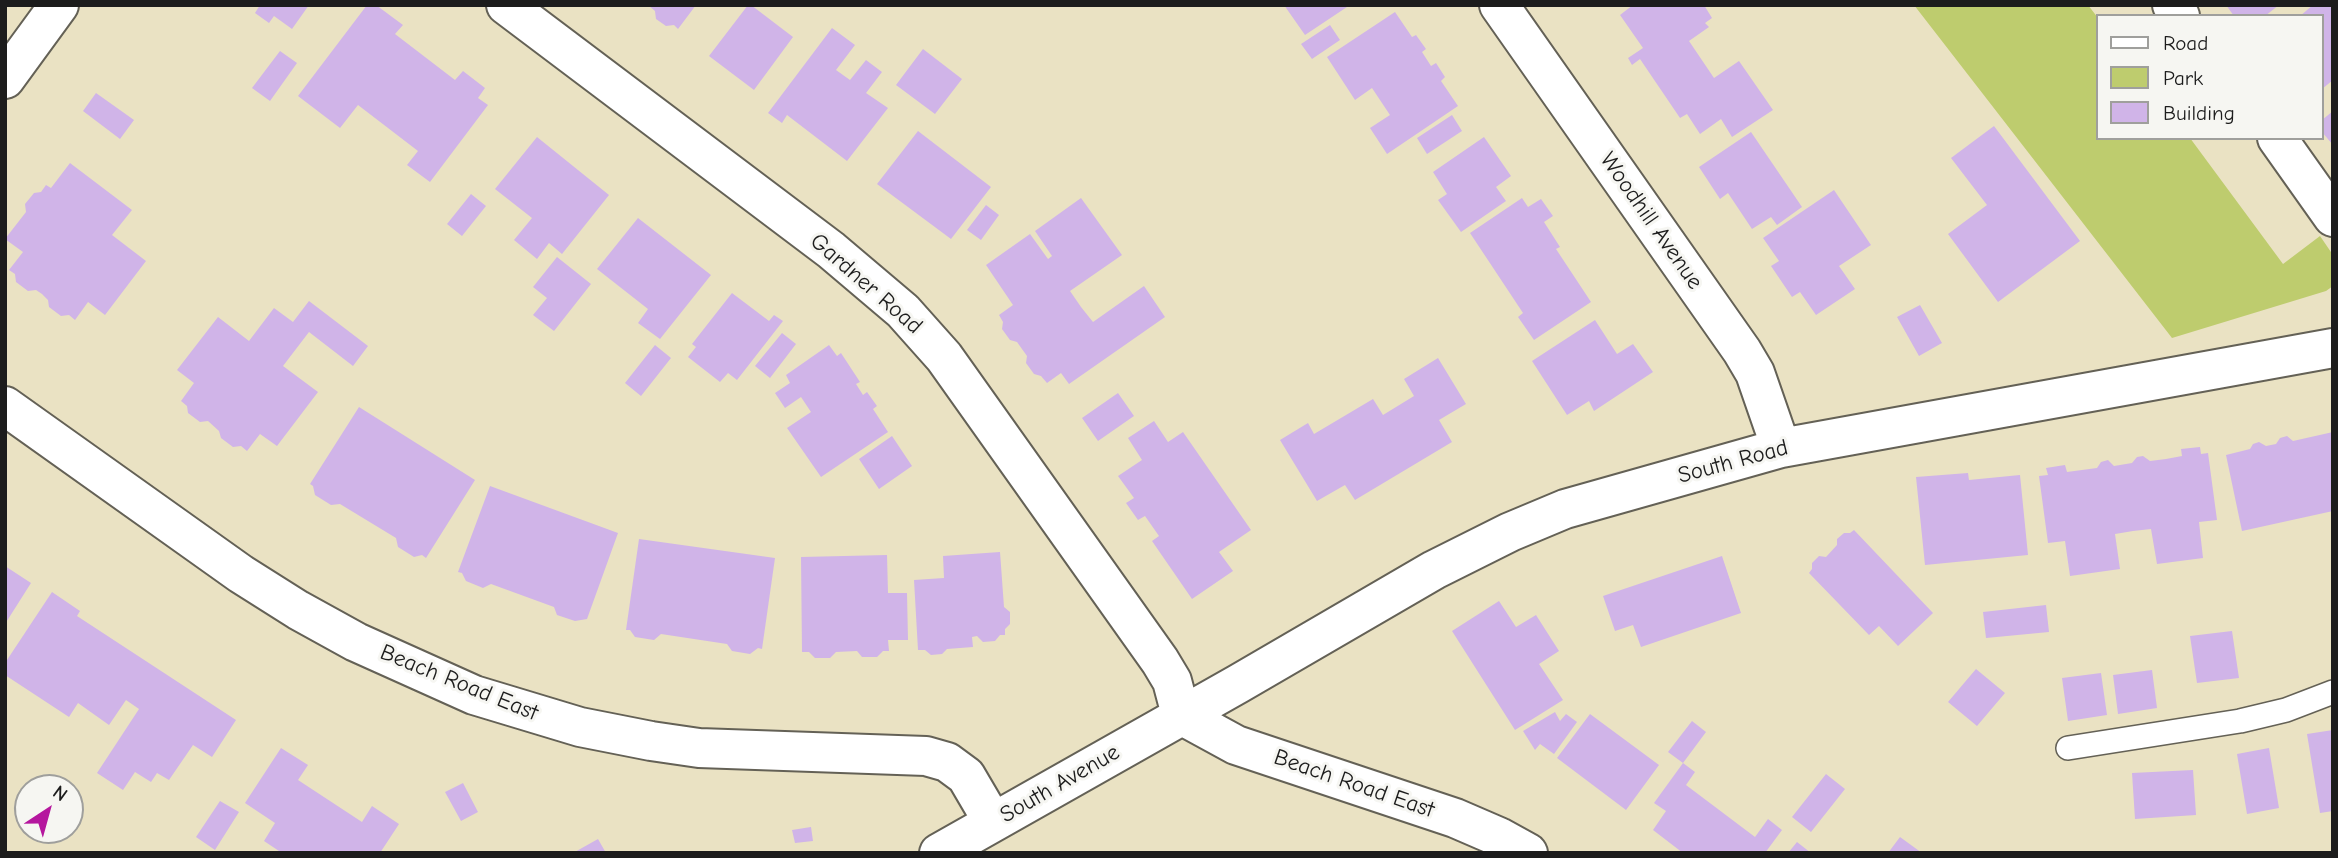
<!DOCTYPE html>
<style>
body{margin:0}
#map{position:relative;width:2338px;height:858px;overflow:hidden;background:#eae2c3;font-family:"Comic Neue",sans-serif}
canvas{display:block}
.frame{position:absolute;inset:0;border:7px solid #1c1c1c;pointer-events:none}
.legend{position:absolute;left:2096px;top:14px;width:228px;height:126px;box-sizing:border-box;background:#f6f6f2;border:2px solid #9f9f9c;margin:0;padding:9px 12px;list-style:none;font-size:21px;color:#1c1c1c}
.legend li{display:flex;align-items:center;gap:14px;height:35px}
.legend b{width:35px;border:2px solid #9f9f9c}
.north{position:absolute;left:14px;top:774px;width:70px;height:70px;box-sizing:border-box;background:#f6f6f2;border:2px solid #9f9f9c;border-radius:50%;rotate:36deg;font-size:19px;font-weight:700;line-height:28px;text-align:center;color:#1c1c1c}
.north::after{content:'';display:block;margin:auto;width:24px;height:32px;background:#b5179e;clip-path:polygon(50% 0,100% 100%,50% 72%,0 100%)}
</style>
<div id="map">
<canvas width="2338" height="858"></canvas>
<div class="frame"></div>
<ul class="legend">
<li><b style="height:9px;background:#fff"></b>Road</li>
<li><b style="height:19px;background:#becc6e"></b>Park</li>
<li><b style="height:19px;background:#d0b4e8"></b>Building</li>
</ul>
<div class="north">N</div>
</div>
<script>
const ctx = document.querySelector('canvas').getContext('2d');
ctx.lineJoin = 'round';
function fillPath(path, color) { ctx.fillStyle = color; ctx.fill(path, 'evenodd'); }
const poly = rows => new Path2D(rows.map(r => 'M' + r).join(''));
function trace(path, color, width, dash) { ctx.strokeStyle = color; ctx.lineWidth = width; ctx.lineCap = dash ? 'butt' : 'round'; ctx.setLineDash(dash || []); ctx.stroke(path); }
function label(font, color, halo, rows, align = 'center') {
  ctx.font = font + ' "Comic Neue",sans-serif'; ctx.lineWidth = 6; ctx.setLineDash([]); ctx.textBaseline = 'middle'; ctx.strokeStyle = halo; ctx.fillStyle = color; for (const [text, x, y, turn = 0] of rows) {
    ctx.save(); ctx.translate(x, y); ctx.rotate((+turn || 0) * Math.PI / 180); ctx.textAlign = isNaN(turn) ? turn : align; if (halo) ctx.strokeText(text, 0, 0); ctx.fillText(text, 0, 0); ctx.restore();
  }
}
const green = poly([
 [1914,5,2088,5,2098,18,2098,138,2190,138,2283,264,2320,236,2333,255,2333,286,2326,291,2172,338]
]);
const building = poly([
 [260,5,309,5,292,29,274,16,269,23,255,13],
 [367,5,376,5,403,25,395,34,455,80,463,71,485,88,478,98,488,105,430,182,407,165,418,151,358,105,340,128,298,96],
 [648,5,696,5,678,29,674,25,666,26,656,19,655,11],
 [748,5,751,5,793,37,754,90,709,56],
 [1284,5,1350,5,1305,35],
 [1633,5,1704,5,1712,18,1705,23,1709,27,1689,41,1714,78,1739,61,1773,110,1732,137,1721,119,1700,134,1687,114,1680,118,1640,59,1632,65,1628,58,1643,48,1620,15],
 [2226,5,2279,5,2265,16,2234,16],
 [2313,5,2333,5,2333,80,2322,89,2322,16,2300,16],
 [1395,12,1412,37,1416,35,1426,49,1422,52,1431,66,1436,63,1445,77,1441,81,1458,106,1387,154,1370,128,1390,115,1372,88,1355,100,1327,57],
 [1330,25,1340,40,1312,59,1301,44],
 [832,28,855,45,836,70,850,80,866,60,882,72,866,93,888,108,847,161,787,115,782,123,768,113],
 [923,49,962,79,935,114,896,85],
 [280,51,297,63,270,101,252,88],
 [96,93,134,120,120,139,83,111],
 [2333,111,2333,145,2322,132,2322,120],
 [1452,115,1462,131,1427,154,1417,138],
 [1994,126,2080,241,1998,302,1948,234,1987,205,1951,158],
 [918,131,991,187,951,239,877,184],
 [1751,132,1802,207,1777,225,1771,217,1752,229,1728,193,1720,199,1699,167],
 [537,137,609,195,562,254,549,243,537,259,514,240,532,218,495,189],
 [1484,137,1511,176,1496,187,1506,201,1461,232,1438,200,1447,194,1433,172],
 [70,163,132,210,112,235,146,261,105,315,88,302,75,320,69,315,61,316,49,307,48,300,42,294,36,290,28,291,16,282,15,274,9,270,23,252,5,239,26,212,25,204,34,193,41,192,46,185,51,188],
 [1834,190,1871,245,1839,266,1855,289,1816,315,1800,292,1792,297,1771,266,1779,261,1763,238],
 [471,194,486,206,462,236,447,224],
 [1081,198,1122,255,1070,291,1081,307,1093,322,1144,286,1165,317,1069,384,1061,373,1047,383,1041,376,1034,374,1026,363,1027,356,1017,342,1010,340,1002,329,1003,322,999,315,1013,305,986,265,1030,234,1048,259,1052,256,1035,231],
 [1522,198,1528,207,1541,199,1553,216,1544,222,1560,247,1556,249,1591,302,1534,340,1518,317,1523,313,1470,233],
 [986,205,999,215,981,240,967,230],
 [638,218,711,275,660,339,638,323,648,309,597,269],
 [557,257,591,284,554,331,533,315,547,298,533,287],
 [732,293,769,321,774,315,783,321,737,380,728,373,720,382,688,357,696,347,692,344],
 [309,301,368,346,353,366,309,332,283,366,318,392,277,446,260,434,247,451,241,446,233,447,221,438,219,431,208,421,200,422,188,413,187,406,181,401,194,383,177,370,218,317,249,341,274,308,293,322],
 [1920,305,1942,343,1919,356,1897,317],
 [1595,320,1617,354,1633,344,1653,372,1594,411,1589,401,1567,415,1532,361],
 [782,333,796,344,770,378,755,366],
 [655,345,671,358,641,396,625,383],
 [829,345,837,356,841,353,860,382,856,384,863,395,867,392,877,406,873,409,888,432,821,477,787,428,811,412,801,397,785,408,775,393,790,383,786,375],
 [1438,358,1466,404,1439,420,1452,442,1355,500,1345,485,1317,501,1280,440,1308,423,1314,434,1373,399,1383,415,1414,396,1404,379],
 [1118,393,1134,416,1098,441,1082,418],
 [359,407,475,480,426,558,422,555,414,557,398,547,396,538,340,504,331,505,315,495,313,486,310,484],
 [1154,421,1168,442,1183,432,1251,530,1219,552,1233,571,1192,599,1152,541,1159,536,1145,516,1138,520,1126,503,1134,498,1118,476,1142,460,1128,438],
 [2333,432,2333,511,2242,531,2226,455,2250,449,2253,444,2259,442,2266,446,2276,444,2280,438,2287,436,2293,441],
 [892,436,912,466,879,489,859,459],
 [2200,447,2201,454,2208,453,2217,520,2199,522,2203,558,2157,564,2151,529,2133,531,2115,534,2120,569,2070,576,2065,541,2048,543,2039,476,2048,475,2046,468,2065,465,2067,472,2097,468,2101,462,2108,460,2114,466,2132,463,2137,457,2143,456,2150,461,2166,459,2182,456,2181,449],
 [1968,473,1969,480,2020,475,2028,555,1925,565,1916,477],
 [490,486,618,533,587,619,575,621,557,615,554,607,491,584,483,588,466,581,462,573,458,572],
 [1854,530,1933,613,1898,646,1879,626,1869,635,1809,573,1812,569,1812,563,1819,556,1826,557,1837,545,1837,539,1844,533,1850,533],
 [639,539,775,558,762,649,758,648,750,654,732,651,727,644,661,634,654,640,635,637,630,630,626,630],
 [1000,552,1004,607,1010,612,1010,624,1005,629,1005,635,1000,635,995,641,983,642,977,636,972,637,973,647,947,649,942,654,931,655,925,650,918,650,914,580,944,578,943,556],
 [887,555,888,593,907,593,908,640,888,640,889,651,883,651,877,657,862,657,857,651,836,652,830,658,815,658,809,652,802,652,801,557],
 [1722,556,1741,613,1641,647,1633,625,1615,631,1603,596],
 [5,566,31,583,5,624],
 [52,592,80,611,77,616,236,720,212,757,193,745,169,780,157,773,151,782,135,772,123,790,97,773,139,709,126,700,109,725,78,703,69,717,5,675,5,663],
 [1499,601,1516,627,1536,615,1559,651,1539,664,1563,700,1515,730,1452,631],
 [2046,605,2049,632,1986,638,1983,612],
 [2232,631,2239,678,2197,683,2190,636],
 [1976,669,2005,693,1977,726,1948,702],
 [2152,670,2157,708,2118,714,2113,675],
 [2101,673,2107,715,2068,721,2062,678],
 [1555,712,1560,721,1566,714,1577,722,1554,754,1540,744,1535,750,1523,731],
 [1590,714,1659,765,1626,810,1557,758],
 [1692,721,1706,732,1683,763,1668,752],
 [2333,730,2333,811,2320,813,2307,734],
 [281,748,308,765,298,780,362,822,372,806,399,824,380,853,282,853,264,841,275,823,245,803],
 [2269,748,2279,808,2247,814,2237,754],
 [1683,763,1695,772,1686,785,1755,837,1768,819,1782,830,1765,853,1683,853,1653,830,1666,811,1654,803],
 [2193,770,2196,815,2135,819,2132,773],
 [1826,774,1845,789,1811,832,1792,817],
 [463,783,478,812,461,821,445,792],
 [220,801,239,812,215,850,196,837],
 [811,827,813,841,795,843,792,830],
 [1900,837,1922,853,1888,853],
 [598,839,606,853,573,853],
 [1797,842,1811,853,1788,853]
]);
const lane = poly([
 [2068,748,2240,721,2286,710,2333,692]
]);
const street = poly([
 [506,5,831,250,903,311,944,357,1160,661,1172,681,1181,715],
 [1499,5,1742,351,1755,373,1781,448],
 [2172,5,2180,16],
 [5,79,59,5],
 [2277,138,2333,217],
 [5,406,241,574,298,610,356,642,474,695,580,727,651,741,699,748,926,756,947,762,966,776,993,822],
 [1181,715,1236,745,1455,818,1499,837,1528,853],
 [939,853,1238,684,1434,570,1510,532,1565,509,1781,448,2333,348]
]);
const streetNames = [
 ["Woodhill Avenue",1651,221,55],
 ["Gardner Road",866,284,41],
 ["South Road",1733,462,-15],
 ["Beach Road East",459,683,22],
 ["South Avenue",1060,784,-30],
 ["Beach Road East",1354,784,19]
];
fillPath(green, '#becc6e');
fillPath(building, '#d0b4e8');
trace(lane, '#646156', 26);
trace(street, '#646156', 42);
trace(lane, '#fff', 23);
trace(street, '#fff', 38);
label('23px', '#1c1c1c', '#f6f6f2', streetNames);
</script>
